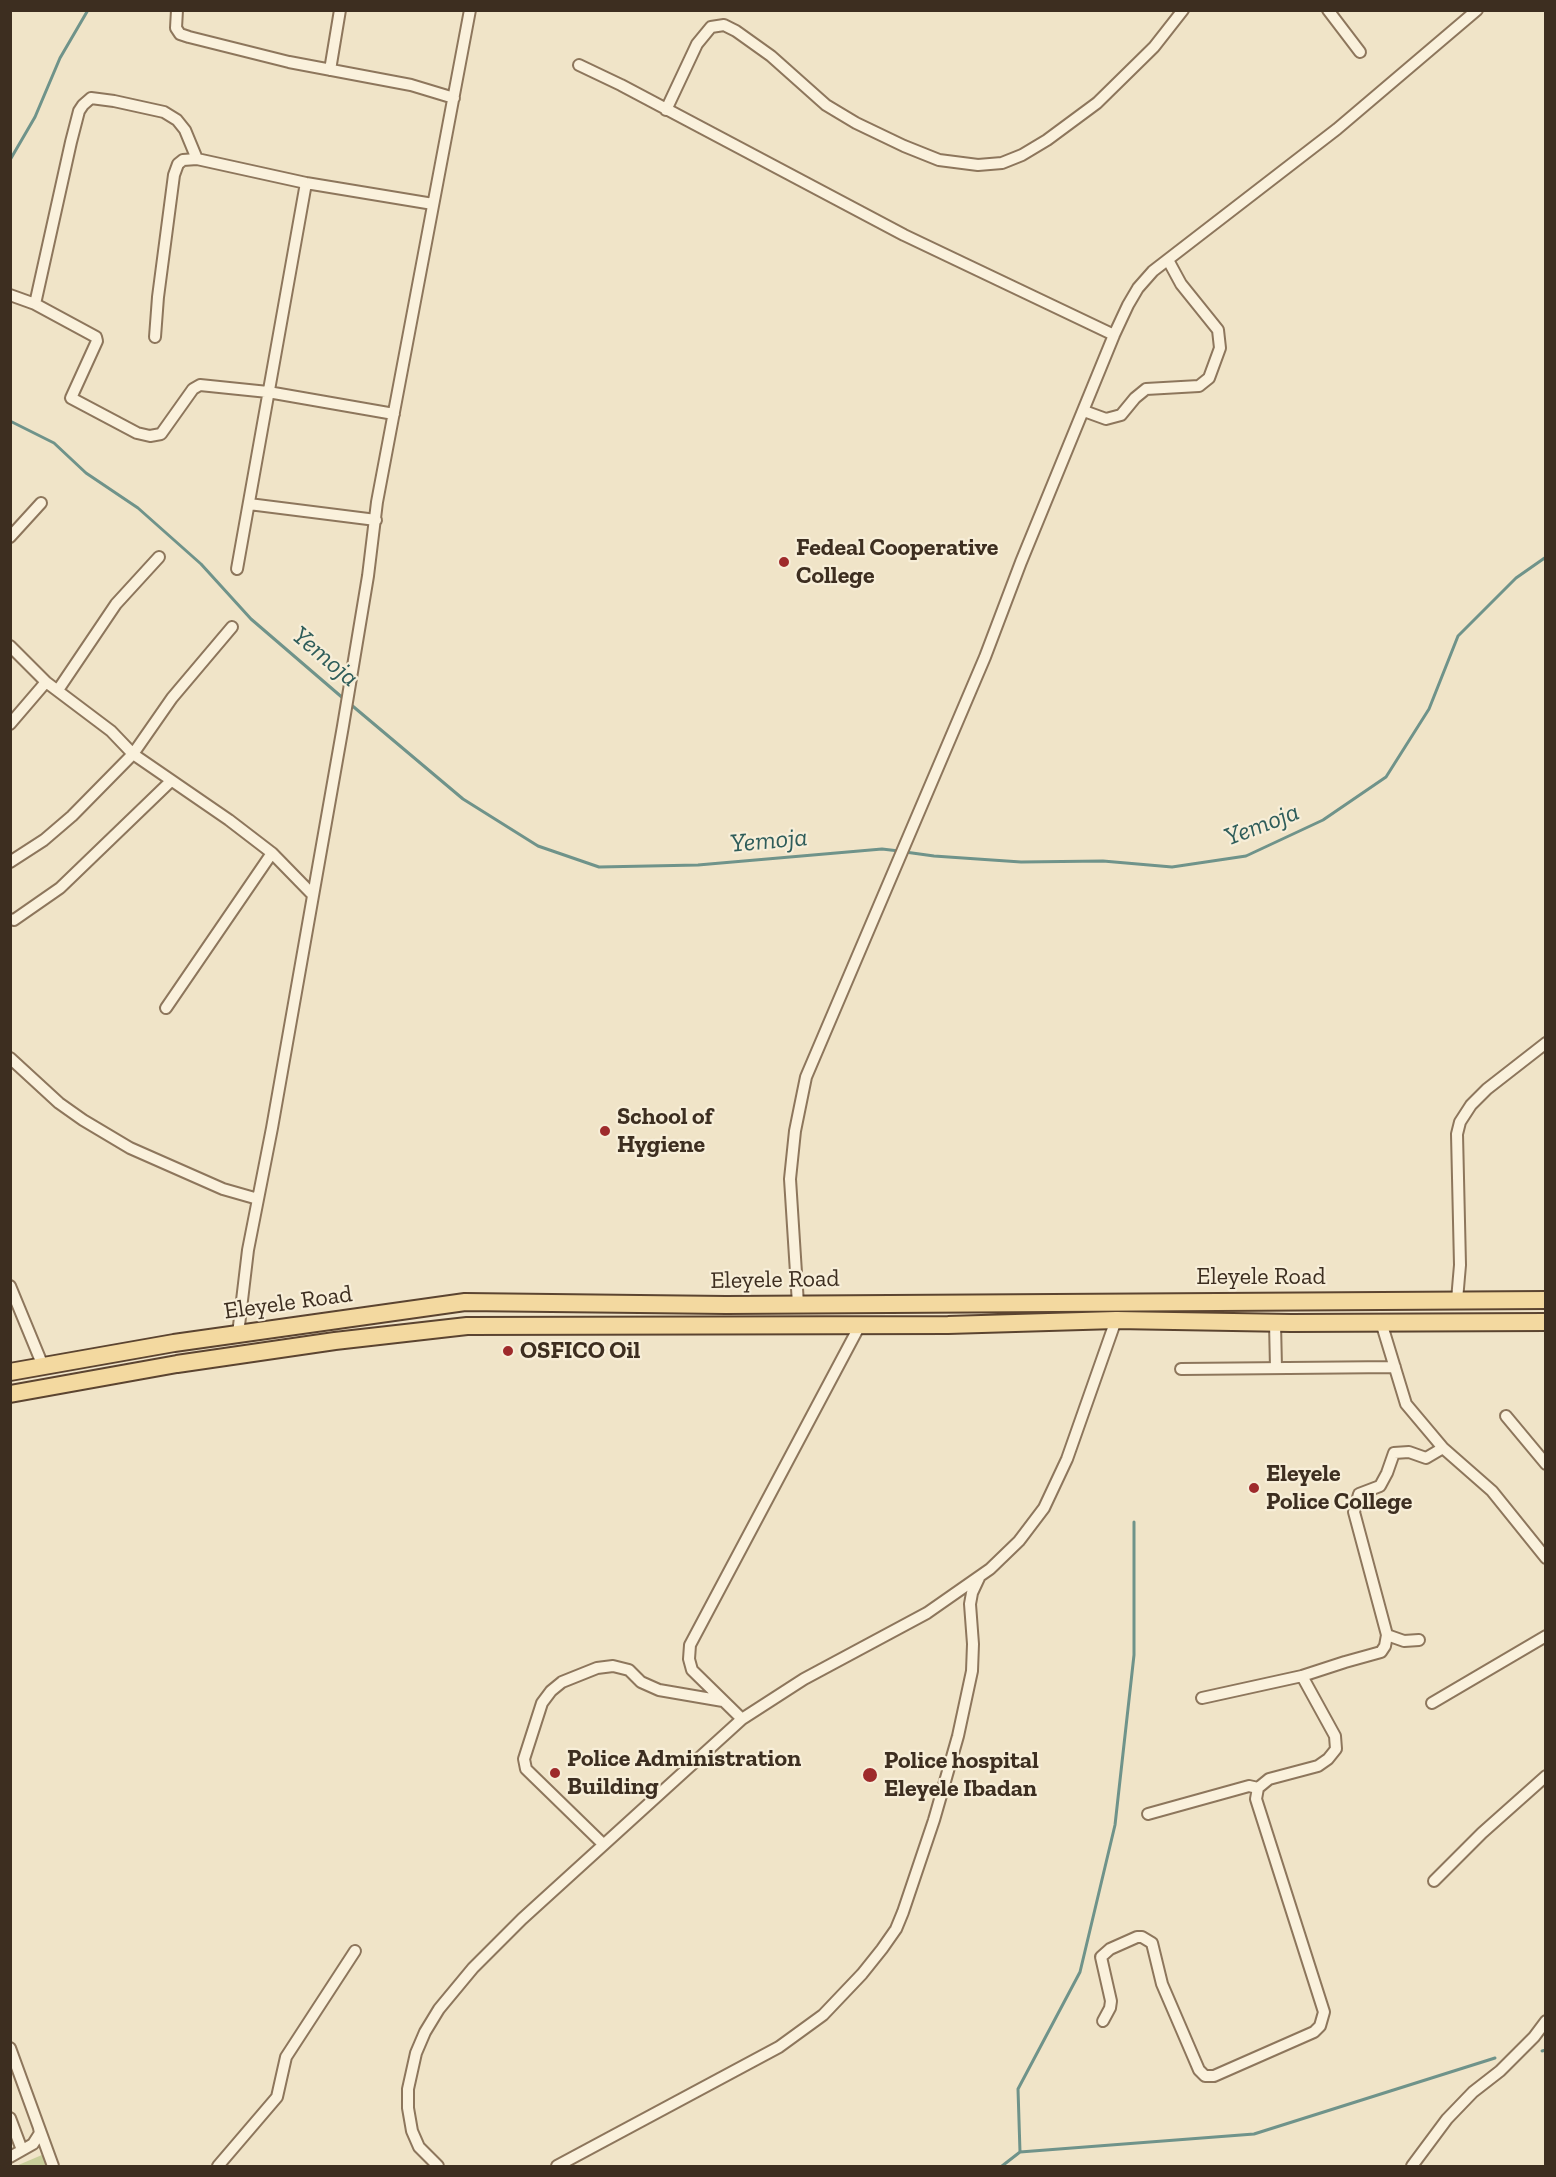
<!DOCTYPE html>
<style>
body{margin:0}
#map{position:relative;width:1556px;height:2177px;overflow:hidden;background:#f0e4c8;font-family:"Zilla Slab",serif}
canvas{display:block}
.frame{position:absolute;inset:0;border:12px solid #3d2e20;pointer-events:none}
</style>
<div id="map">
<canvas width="1556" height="2177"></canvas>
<div class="frame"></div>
</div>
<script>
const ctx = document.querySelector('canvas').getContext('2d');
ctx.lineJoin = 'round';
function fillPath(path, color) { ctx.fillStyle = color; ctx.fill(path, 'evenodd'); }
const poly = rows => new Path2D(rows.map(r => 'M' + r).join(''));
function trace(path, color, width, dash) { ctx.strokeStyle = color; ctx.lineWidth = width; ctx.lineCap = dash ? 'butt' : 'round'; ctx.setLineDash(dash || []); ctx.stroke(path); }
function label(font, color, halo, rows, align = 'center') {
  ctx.font = font + ' "Zilla Slab",serif'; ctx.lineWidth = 4.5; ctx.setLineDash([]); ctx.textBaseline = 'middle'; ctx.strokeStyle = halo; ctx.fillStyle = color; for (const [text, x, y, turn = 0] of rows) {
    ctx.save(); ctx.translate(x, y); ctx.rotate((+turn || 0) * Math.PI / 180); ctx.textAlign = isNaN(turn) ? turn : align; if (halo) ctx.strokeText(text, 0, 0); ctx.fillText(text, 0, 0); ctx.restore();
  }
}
const green = poly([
 [49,2152,57,2166,16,2166]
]);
const stream = poly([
 [10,160,35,117,60,58,88,10],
 [10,421,54,443,86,473,138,508,201,564,251,619,344,699],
 [349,703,463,799,538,846,599,867,698,865,882,849,899,851],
 [905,852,934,856,1021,862,1103,861,1172,867,1246,856,1323,820,1386,777,1429,709,1458,636,1516,578,1546,557],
 [1542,2051,1546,2050],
 [1020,2152,1018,2089,1080,1972,1115,1825,1134,1655,1134,1522],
 [1020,2152,1254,2134,1495,2058],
 [1002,2166,1020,2152]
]);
const minor = poly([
 [177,10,176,28,180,34,189,37,289,62,411,85,454,98],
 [1328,10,1360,52],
 [579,65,621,85,904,235,1114,335],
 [330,70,340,10],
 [666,110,697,44,711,27,724,25,736,31,771,56,826,105,856,123,904,146,939,160,978,165,1002,163,1022,155,1047,140,1097,103,1154,47,1183,10],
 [10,295,35,304,96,337,97,341,71,398,137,433,150,436,161,434,193,389,200,385,268,392,394,414],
 [35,304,71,142,79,111,83,105,91,98,114,101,164,112,177,120,185,130,197,159],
 [155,337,158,297,174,175,178,164,183,160,197,159,306,183,433,204],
 [1084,411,1106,419,1121,415,1135,398,1146,389,1199,386,1209,378,1220,348,1218,330,1181,284,1168,260],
 [249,504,376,520],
 [10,537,41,503],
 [237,569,306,183],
 [10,646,46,682,111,731,133,754,229,820,272,853,312,894],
 [58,690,116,604,159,557],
 [10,724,46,682],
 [10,862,44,840,72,816,133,754,172,698,232,627],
 [10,919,14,920,60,888,171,781],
 [166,1008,272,853],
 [10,1058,59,1103,83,1120,130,1148,223,1189,258,1199],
 [10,1286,43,1366],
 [1457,1300,1460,1265,1457,1134,1460,1122,1471,1105,1487,1089,1546,1043],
 [798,1304,790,1179,795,1131,806,1077,985,657,1021,562,1114,335,1128,305,1138,288,1153,271,1337,129,1477,10],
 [1381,1322,1406,1404,1443,1448,1492,1491,1546,1558],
 [1275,1323,1276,1368],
 [238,1334,248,1250,272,1128,343,726,368,576,377,502,470,10],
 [1181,1369,1395,1367],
 [1506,1416,1546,1464],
 [1387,1635,1404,1641,1419,1640],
 [1202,1698,1302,1676,1345,1662,1381,1652,1385,1646,1387,1635,1354,1512,1359,1494,1380,1486,1387,1473,1394,1453,1409,1452,1426,1458,1443,1448],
 [1432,1703,1546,1636],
 [742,1719,692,1670,689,1659,690,1645,860,1325],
 [1148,1814,1249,1786,1258,1788],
 [603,1844,526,1769,524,1759,542,1703,551,1691,562,1682,597,1668,613,1666,629,1670,641,1682,659,1690,723,1701],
 [1434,1881,1482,1833,1546,1776],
 [1103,2021,1110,2008,1111,2001,1101,1957,1110,1949,1137,1937,1142,1937,1152,1943,1162,1984,1199,2070,1205,2076,1214,2076,1314,2032,1320,2026,1324,2012,1256,1799,1258,1788,1269,1779,1318,1766,1328,1759,1336,1749,1335,1736,1302,1676],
 [10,2048,53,2166],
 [10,2118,22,2150],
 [10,2157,33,2144,40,2133,39,2128],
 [218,2166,277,2097,286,2057,355,1951],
 [438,2166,419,2147,412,2131,408,2108,408,2089,416,2053,425,2032,439,2009,473,1968,522,1919,742,1719,804,1679,927,1613,990,1569,1019,1541,1044,1508,1067,1459,1117,1317],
 [557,2166,779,2047,823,2015,862,1974,882,1949,896,1929,903,1912,934,1820,958,1736,972,1671,973,1644,970,1604,972,1593,979,1578],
 [1412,2166,1447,2119,1473,2092,1500,2071,1534,2037,1546,2021]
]);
const primary = poly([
 [10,1372,174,1343,465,1302,726,1305,1546,1300],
 [10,1394,177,1364,335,1341,467,1326,948,1325,1116,1320,1291,1323,1546,1322]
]);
const markers = [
 [784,562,6,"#9e2a2b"],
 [605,1131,6,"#9e2a2b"],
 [508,1351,6,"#9e2a2b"],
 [1254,1488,6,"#9e2a2b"],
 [555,1773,6,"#9e2a2b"],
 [870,1775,8,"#9e2a2b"]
];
const poiNames = [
 ["Fedeal Cooperative",796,548],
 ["College",796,576],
 ["School of",617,1117],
 ["Hygiene",617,1145],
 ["OSFICO Oil",520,1351],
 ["Eleyele",1266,1474],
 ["Police College",1266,1502],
 ["Police Administration",567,1759],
 ["Building",567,1787],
 ["Police hospital",884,1761],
 ["Eleyele Ibadan",884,1789]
];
const streetNames = [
 ["Eleyele Road",1261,1277],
 ["Eleyele Road",775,1280,-1],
 ["Eleyele Road",288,1303,-8]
];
const waterNames = [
 ["Yemoja",325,657,40],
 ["Yemoja",1262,825,-21],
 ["Yemoja",769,841,-5]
];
fillPath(green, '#c9cf9b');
trace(stream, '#6f938a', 3);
trace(minor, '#8d765c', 14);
trace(primary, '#5b4430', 20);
trace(minor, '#faf1dc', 10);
trace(primary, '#f3d9a0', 16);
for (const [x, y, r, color] of markers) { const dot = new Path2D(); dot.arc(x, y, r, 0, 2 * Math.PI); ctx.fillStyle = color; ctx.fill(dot); trace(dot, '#f7eed8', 2); }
label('bold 24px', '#3d2e20', '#f7eed8', poiNames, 'left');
label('24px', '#3d2e20', '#f7eed8', streetNames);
label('italic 26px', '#2f5d5a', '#f7eed8', waterNames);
</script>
